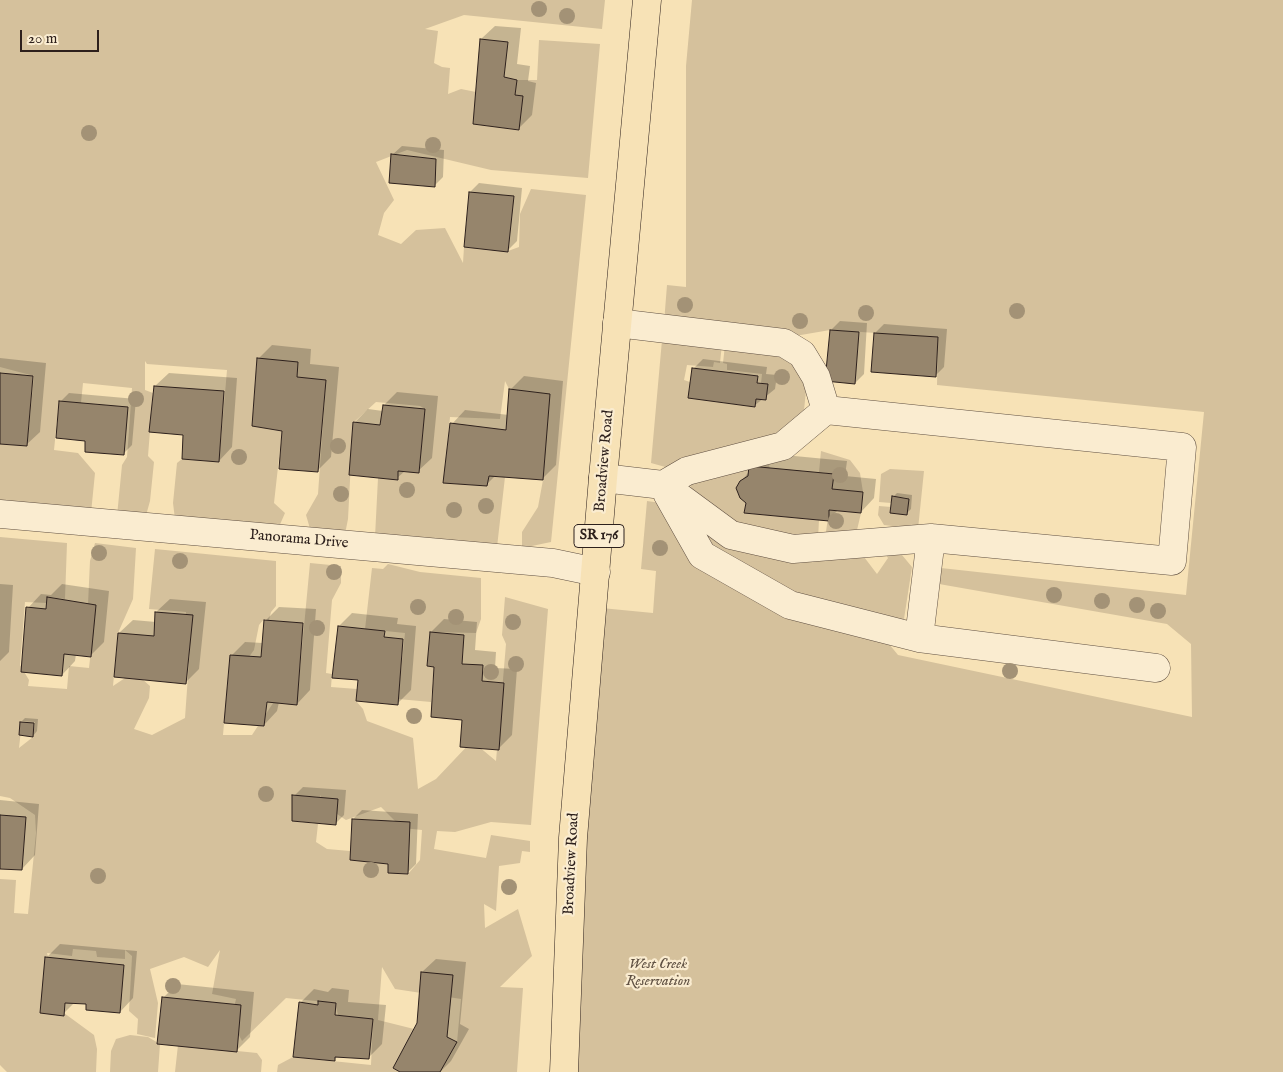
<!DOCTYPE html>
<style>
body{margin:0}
#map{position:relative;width:1283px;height:1072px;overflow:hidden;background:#f7e2b6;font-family:"IM FELL English",serif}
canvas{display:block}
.scale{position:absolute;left:20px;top:30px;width:79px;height:22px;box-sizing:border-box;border:2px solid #2d201c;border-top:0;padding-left:6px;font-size:15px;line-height:18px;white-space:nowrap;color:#2d201c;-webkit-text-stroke:4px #faecd0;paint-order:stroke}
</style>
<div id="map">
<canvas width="1283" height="1072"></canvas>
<div class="scale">20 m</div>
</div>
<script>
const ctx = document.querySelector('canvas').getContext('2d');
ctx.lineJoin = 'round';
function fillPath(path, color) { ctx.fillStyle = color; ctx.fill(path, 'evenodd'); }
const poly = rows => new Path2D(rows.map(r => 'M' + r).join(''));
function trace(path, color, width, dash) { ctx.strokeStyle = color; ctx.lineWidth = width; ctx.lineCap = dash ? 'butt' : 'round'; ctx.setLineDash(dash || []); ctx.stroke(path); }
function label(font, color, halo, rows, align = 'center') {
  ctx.font = font + ' "IM FELL English",serif'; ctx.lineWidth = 4.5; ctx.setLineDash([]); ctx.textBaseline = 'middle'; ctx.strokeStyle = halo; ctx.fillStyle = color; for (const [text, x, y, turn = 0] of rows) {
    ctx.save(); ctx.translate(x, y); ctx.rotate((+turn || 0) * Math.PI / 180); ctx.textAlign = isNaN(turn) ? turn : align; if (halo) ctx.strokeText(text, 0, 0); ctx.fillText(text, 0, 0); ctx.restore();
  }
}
const green = poly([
 [0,0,605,0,602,29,464,15,425,29,438,31,434,63,442,67,450,68,448,94,461,89,476,92,473,124,518,130,523,96,515,95,517,80,537,80,539,40,600,44,588,178,491,170,407,150,376,162,394,200,384,213,378,235,401,244,416,230,445,228,463,263,464,247,508,251,519,247,520,214,531,189,586,195,551,542,522,548,522,532,538,507,543,480,549,394,509,389,505,381,500,419,450,417,444,483,486,486,489,476,505,477,497,547,375,537,378,478,398,479,398,471,419,472,425,409,420,406,376,402,353,423,348,519,345,534,311,532,306,515,318,494,326,381,297,377,298,363,257,358,252,426,282,431,274,503,285,513,278,529,175,519,173,503,177,463,182,459,219,462,227,370,147,364,145,361,145,390,153,393,148,456,154,462,150,501,145,519,117,516,122,465,127,457,132,388,83,383,81,403,59,401,54,450,78,453,95,473,91,513,0,505,0,444,27,446,34,376,0,367],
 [692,0,1283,0,1283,1072,550,1072,573,838,591,607,653,613,656,571,641,569,647,501,661,503,686,514,861,553,877,574,888,558,881,548,897,549,912,567,904,619,876,628,898,655,1192,717,1191,644,1167,624,939,584,941,568,1186,595,1204,412,937,385,938,337,830,330,795,336,664,323,667,285,686,287,686,66],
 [662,340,722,344,720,363,714,362,713,367,687,365,684,380,690,382,689,398,754,407,756,399,766,399,768,384,761,383,762,374,727,370,727,364,723,363,725,345,793,357,807,381,803,420,777,434,669,468,651,463],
 [821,451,850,460,860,473,863,492,832,489,833,474,819,472],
 [764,455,770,468,749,466,748,476,736,488,740,498,746,503,744,513,819,520,818,539,734,526,690,499,691,480],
 [890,469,924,471,918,529,884,525,878,515,879,506,891,507,890,513,907,514,908,498,892,496,891,503,879,502,881,474],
 [829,510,861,513,857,530,825,539],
 [0,537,67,543,65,599,47,597,46,603,25,602,20,665,29,680,28,686,67,689,69,666,89,668,96,605,88,604,90,561,95,543,136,548,133,599,118,633,113,686,134,672,150,686,149,698,134,729,152,735,185,718,190,647,184,634,186,612,149,609,155,549,276,561,276,606,271,612,269,620,264,619,259,625,254,650,241,668,229,667,223,735,252,735,279,694,298,690,310,563,341,566,341,583,332,600,326,673,332,674,331,687,357,689,356,701,363,709,367,721,413,738,418,789,436,779,472,741,496,761,506,644,502,635,505,597,548,609,531,825,491,822,455,832,437,831,434,849,486,858,491,835,530,841,530,852,522,851,520,863,499,866,496,911,484,904,485,928,518,909,532,956,500,987,523,988,517,1072,440,1072,457,1042,461,999,395,989,382,967,378,1020,414,1029,393,1068,400,1072,277,1072,278,1065,293,1057,371,1065,373,1020,338,1015,335,1003,286,998,242,1041,231,1020,236,999,212,994,220,950,208,967,184,957,150,969,158,1003,155,1038,137,1034,138,1019,129,1011,132,956,125,950,125,959,97,957,96,951,73,949,72,956,47,953,64,1013,94,1035,97,1049,96,1072,7,1072,0,1065,0,879,16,880,14,913,28,914,36,833,35,815,10,798,0,796],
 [22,721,35,722,33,737,19,748],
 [292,795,320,797,320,795,325,806,346,820,381,807,402,828,422,830,420,860,408,874,388,873,388,864,350,860,350,851,327,849,316,842,318,824,292,821],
 [388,564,420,572,481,578,481,619,476,633,430,632,427,666,434,667,431,702,398,699,405,633,365,629,372,568,383,569],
 [130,1035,148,1037,160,1044,158,1072,110,1072,111,1051,116,1039],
 [178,1045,257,1053,262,1060,261,1072,175,1072]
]);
const shadow = poly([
 [495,26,521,28,517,64,530,66,528,81,536,83,532,115,518,129,481,39],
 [402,146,444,150,443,177,434,186,392,155],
 [479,183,522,188,517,241,508,250,470,192],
 [840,321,867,323,864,374,855,383,827,380,831,330],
 [884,324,947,329,944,367,935,376,875,333],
 [272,345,311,349,310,364,339,367,331,457,317,471,258,359],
 [0,358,46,363,40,432,26,445,0,442],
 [703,359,767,367,766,374,777,375,775,389,754,406,694,368],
 [169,373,237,378,232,447,219,461,184,434,155,386],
 [524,376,563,381,556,465,542,479,496,475,486,485,452,424,465,410,509,415,510,390],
 [397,392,438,396,432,458,418,471,405,471,397,478,354,423,368,409,383,411,384,405],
 [69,393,136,399,132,445,123,454,87,440,60,402],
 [763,453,847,461,845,476,876,479,874,498,861,512,838,510,828,520,747,503,741,482],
 [897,493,912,495,911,509,907,513,893,497],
 [0,584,13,585,9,652,0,661],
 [62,584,109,591,104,642,90,656,76,654,75,661,62,675,28,608,41,594,51,595],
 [170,599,206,602,199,669,185,683,119,633,133,620,156,622,156,612],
 [279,607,316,609,310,690,297,704,279,702,277,711,264,725,231,656,245,642,263,643,266,620],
 [352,613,398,618,397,624,416,626,411,690,397,704,359,679,339,626],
 [444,619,477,622,475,650,496,652,495,668,517,669,512,735,498,749,463,718,436,666,431,632],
 [25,718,38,719,37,731,33,736,21,722],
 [303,787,346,790,344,815,335,824,294,796],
 [0,800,39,804,35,855,22,869,0,867],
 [362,810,418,814,416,864,407,873,389,863,353,819],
 [60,944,137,951,133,998,120,1012,88,1003,75,1002,63,1014,46,958],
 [436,959,466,962,460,1024,469,1029,451,1061,440,1072,403,1072,418,1024,422,972],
 [177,984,254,992,250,1037,237,1050,163,998],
 [332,988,349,990,348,1002,386,1005,382,1044,368,1058,338,1056,334,1060,300,1003,314,989,328,992]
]);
const building = poly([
 [480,39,508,42,504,77,517,80,515,95,523,96,519,130,473,124,480,39],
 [391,154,436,159,435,187,389,183,391,154],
 [469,192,514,196,508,252,464,247,469,192],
 [830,330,859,332,855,384,825,381,830,330],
 [874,333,938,337,936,377,871,372,874,333],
 [257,358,298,362,297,377,326,380,318,472,279,469,282,431,252,426,257,358],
 [692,368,758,376,757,383,768,384,766,400,756,399,755,407,688,398,692,368],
 [0,373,33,376,27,446,0,444,0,373],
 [154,386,224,391,219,462,182,459,183,435,149,432,154,386],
 [509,389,550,394,543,480,489,476,487,486,443,483,450,423,506,430,509,389],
 [59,401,128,407,124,455,85,452,85,441,56,438,59,401],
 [383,405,425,409,419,473,398,471,398,480,349,475,353,422,380,425,383,405],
 [749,466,834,474,832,489,863,492,861,513,829,510,829,521,744,513,746,503,740,498,736,488,740,481,748,476,749,466],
 [892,496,909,499,907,515,890,513,892,496],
 [47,597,96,605,91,657,64,654,62,676,21,672,26,607,46,609,47,597],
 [155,612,193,615,186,684,114,677,118,633,154,636,155,612],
 [264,620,303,623,297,705,267,702,264,726,224,723,230,655,261,657,264,620],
 [338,626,385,631,384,637,403,639,398,705,356,701,358,680,332,678,338,626],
 [430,632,464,635,462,664,483,665,482,681,504,683,499,750,460,747,462,720,431,717,434,667,427,666,430,632],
 [20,722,34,723,33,737,19,735,20,722],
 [292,795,338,799,336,825,292,821,292,795],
 [0,815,26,817,22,870,0,869,0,815],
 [352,819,410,822,408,874,388,873,388,864,350,860,352,819],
 [45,957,124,965,120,1013,86,1010,86,1004,65,1003,64,1016,40,1013,45,957],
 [421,972,453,975,447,1037,457,1042,440,1072,400,1072,393,1068,417,1023,421,972],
 [162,997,241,1005,237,1052,157,1044,162,997],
 [318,1001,336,1003,335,1015,373,1019,369,1059,335,1057,335,1061,293,1057,299,1002,318,1005,318,1001]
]);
const minor = poly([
 [617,323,784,343,802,354,816,377,826,410],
 [603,478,663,485,731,535,793,549,931,538,1172,561,1182,447,826,410,783,446,687,471,663,485],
 [667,493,702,555,790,605,919,638],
 [0,514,553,563,596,572],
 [931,538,919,638,1156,668]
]);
const major = poly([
 [564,1072,573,838,603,478,647,0]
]);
const trees = [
 [539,9],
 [567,16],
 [89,133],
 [433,145],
 [685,305],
 [1017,311],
 [866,313],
 [800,321],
 [782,377],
 [136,399],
 [338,446],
 [239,457],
 [840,475],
 [407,490],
 [341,494],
 [486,506],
 [454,510],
 [836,521],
 [660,548],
 [99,553],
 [180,561],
 [334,572],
 [1054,595],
 [1102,601],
 [1137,605],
 [418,607],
 [1158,611],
 [456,617],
 [513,622],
 [317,628],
 [516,664],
 [1010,671],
 [491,672],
 [414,716],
 [266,794],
 [371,870],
 [98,876],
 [509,887],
 [173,986]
];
const shields = [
 [599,536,50]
];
const shieldNames = [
 ["SR 176",599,536]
];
const streetNames = [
 ["Broadview Road",605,461,-85],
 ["Panorama Drive",299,540,5],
 ["Broadview Road",572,864,-87]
];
const parkNames = [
 ["West Creek",658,965],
 ["Reservation",658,982]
];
fillPath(green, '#d5c19c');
fillPath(shadow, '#0003');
fillPath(building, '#96856c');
trace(building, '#2d201c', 1);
trace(minor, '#605042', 29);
trace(major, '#2d201c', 29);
trace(minor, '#faecd0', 28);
trace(major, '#f7e2b6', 28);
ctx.fillStyle = '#a39276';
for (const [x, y] of trees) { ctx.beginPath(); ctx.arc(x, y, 8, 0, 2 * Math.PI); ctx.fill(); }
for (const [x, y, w] of shields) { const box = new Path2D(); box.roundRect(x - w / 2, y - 11.5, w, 23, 4); ctx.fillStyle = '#faecd0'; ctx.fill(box); trace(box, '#2d201c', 1); }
label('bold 14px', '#2d201c', null, shieldNames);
label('15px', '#2d201c', '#faecd0', streetNames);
label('italic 15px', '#5f5042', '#faecd0', parkNames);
</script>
